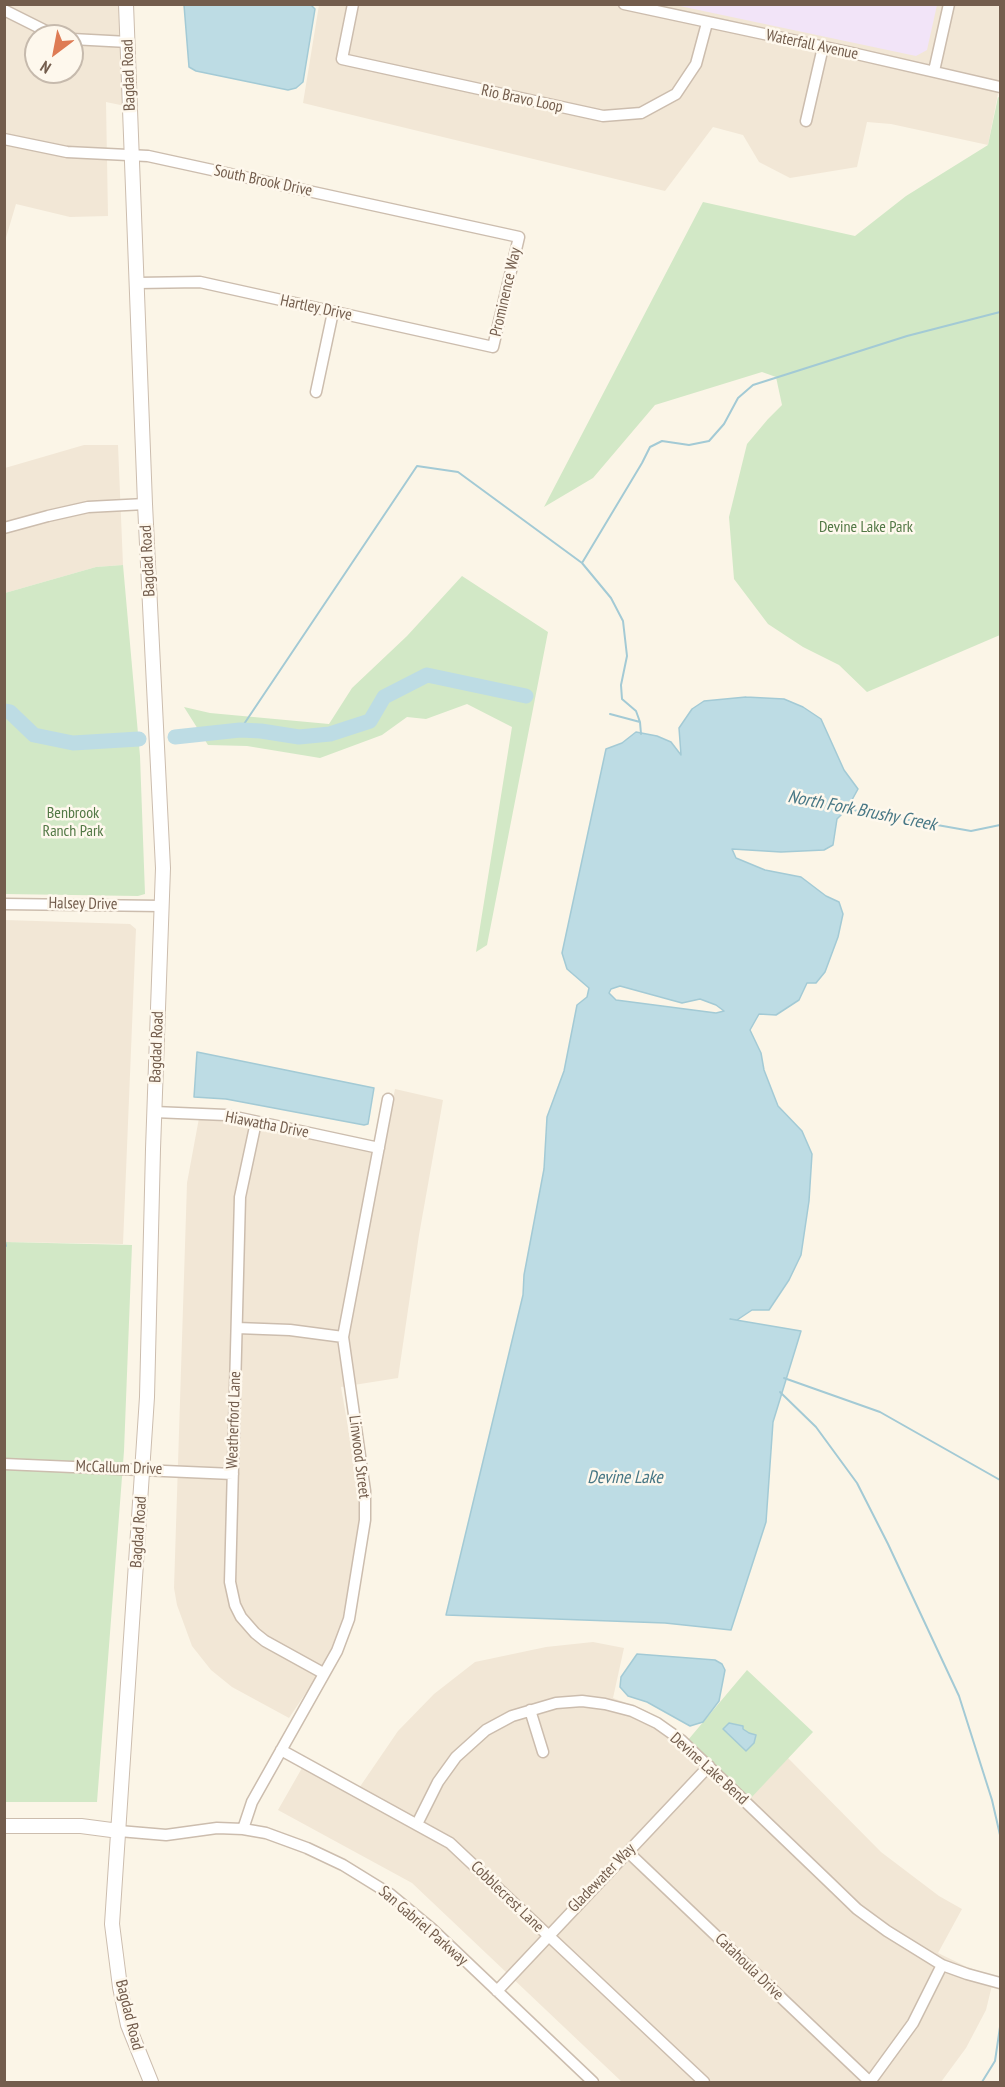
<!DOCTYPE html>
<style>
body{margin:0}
#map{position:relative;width:1005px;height:2087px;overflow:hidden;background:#fbf5e7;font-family:"PT Sans Narrow",sans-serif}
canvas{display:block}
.frame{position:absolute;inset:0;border:6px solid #735d4d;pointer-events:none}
.north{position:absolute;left:24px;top:24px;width:60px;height:60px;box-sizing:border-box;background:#fef8ed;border:2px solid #c6baad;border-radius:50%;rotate:212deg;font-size:16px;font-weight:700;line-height:24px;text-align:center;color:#735d4d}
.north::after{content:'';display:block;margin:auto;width:21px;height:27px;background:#de7b54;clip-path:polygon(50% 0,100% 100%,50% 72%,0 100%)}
</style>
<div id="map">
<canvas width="1005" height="2087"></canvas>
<div class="frame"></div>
<div class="north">N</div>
</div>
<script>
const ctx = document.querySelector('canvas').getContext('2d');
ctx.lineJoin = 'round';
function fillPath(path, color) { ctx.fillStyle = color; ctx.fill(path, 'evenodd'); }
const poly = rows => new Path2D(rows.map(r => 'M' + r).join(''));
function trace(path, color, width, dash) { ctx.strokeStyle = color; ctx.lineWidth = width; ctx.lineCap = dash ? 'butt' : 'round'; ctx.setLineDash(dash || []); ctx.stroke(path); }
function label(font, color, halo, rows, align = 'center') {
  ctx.font = font + ' "PT Sans Narrow",sans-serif'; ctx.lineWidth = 5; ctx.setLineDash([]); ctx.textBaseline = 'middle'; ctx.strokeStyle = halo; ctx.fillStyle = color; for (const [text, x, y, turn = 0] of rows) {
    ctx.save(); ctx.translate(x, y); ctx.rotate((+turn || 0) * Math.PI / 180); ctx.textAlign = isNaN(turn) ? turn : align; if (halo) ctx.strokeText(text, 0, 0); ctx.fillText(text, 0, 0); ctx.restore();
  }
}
const residential = poly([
 [5,5,124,5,130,107,106,102,108,216,70,217,16,204,5,241],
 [36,36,72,36,72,72,36,72],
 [319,5,1000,5,1000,83,988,145,891,124,867,122,857,167,790,178,759,162,743,135,713,127,665,191,303,103],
 [84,445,118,445,123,565,96,567,5,593,5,468],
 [5,920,130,924,136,929,123,1244,5,1242],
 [395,1089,443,1100,419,1235,398,1378,341,1387,360,1497,360,1523,341,1629,324,1666,289,1718,232,1687,211,1670,192,1646,177,1605,174,1588,187,1183,199,1118,229,1118,383,1149],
 [593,1642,624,1648,613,1698,645,1710,677,1729,750,1798,788,1758,881,1852,939,1896,962,1909,938,1953,965,1966,994,1977,986,2010,966,2048,941,2082,622,2082,412,1883,278,1810,302,1768,355,1794,398,1731,434,1694,475,1662,546,1647]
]);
const education = poly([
 [675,5,937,5,927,50,916,56]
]);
const green = poly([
 [998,97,1000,98,1000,635,867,692,839,665,803,647,768,624,734,579,729,517,747,444,768,419,782,405,776,377,762,372,655,405,593,478,544,507,703,202,855,236,906,196,988,145],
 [123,565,140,756,145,894,138,896,5,894,5,593,96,567],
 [462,576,548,632,487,945,476,952,512,727,467,704,426,719,407,717,382,735,320,758,247,746,208,745,184,707,210,713,329,724,352,688,407,636],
 [5,1242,132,1245,124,1451,97,1802,5,1802],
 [747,1670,813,1732,750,1799,688,1740]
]);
const water = poly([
 [184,5,311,5,315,9,303,82,296,88,288,90,196,71,189,67,184,5],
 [746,697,784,699,803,707,821,719,844,770,858,789,847,809,837,819,833,845,824,850,781,852,732,849,736,858,765,870,801,877,826,896,839,902,843,914,838,937,825,972,816,983,807,983,799,1000,776,1015,759,1014,750,1030,761,1053,764,1070,778,1106,802,1131,812,1154,809,1201,801,1255,789,1280,769,1310,752,1310,737,1320,730,1319,801,1331,773,1422,766,1522,731,1630,665,1623,446,1615,523,1295,524,1275,544,1169,547,1117,564,1071,577,1005,587,997,589,988,567,969,562,953,606,749,622,743,636,732,657,736,671,742,681,755,679,728,692,709,704,701,746,697],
 [620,986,682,1003,700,999,716,1005,724,1011,716,1013,616,1000,609,993,611,989,620,986],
 [197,1052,374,1088,368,1124,364,1125,226,1099,194,1097,197,1052],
 [637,1654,715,1660,722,1664,725,1670,719,1701,703,1722,690,1726,647,1702,628,1696,620,1687,621,1677,637,1654],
 [729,1723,743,1726,743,1729,749,1733,756,1735,754,1743,746,1751,723,1729,729,1723]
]);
const stream = poly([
 [582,563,642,463,650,447,662,441,689,445,709,441,724,424,738,398,753,385,907,336,1000,312],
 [610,714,640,722,641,734],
 [240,730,417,466,458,472,582,563,611,598,623,621,627,656,621,685,622,699,636,711,640,722],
 [847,809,971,831,1000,825],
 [4,1237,6,1246],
 [784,1378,880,1412,1000,1480],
 [780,1392,816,1427,857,1483,888,1544,959,1696,992,1800,1000,1835],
 [982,2082,995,2061,1000,2027]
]);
const river = poly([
 [4,711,10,712,34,735,73,743,139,739],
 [175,737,240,730,261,731,299,737,330,734,370,721,384,697,427,675,526,696]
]);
const minor = poly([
 [353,4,342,59,603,116,641,113,676,94,696,64,707,23],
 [624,4,848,52,1000,87],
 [4,10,56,36],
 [72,39,128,42],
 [934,71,949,4],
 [806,121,823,47],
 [4,139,67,152,148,156,519,237,493,347,200,282,137,283],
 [316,392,333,312],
 [4,528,48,516,88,507,145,504],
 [4,904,162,906],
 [154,1112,226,1115,379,1148],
 [256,1122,240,1197,230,1582,235,1605,241,1617,255,1633,265,1641,323,1673],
 [237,1328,290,1330,343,1337],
 [4,1464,233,1474],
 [530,1710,543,1752],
 [281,1750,450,1843,704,2082],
 [417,1824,438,1782,456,1757,486,1730,512,1716,556,1703,582,1701,605,1704,632,1711,657,1723,681,1740,828,1881,857,1909,887,1931,942,1965,967,1974,1000,1983],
 [243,1829,252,1802,337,1651,349,1619,365,1520,365,1491,343,1337,388,1099],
 [119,1831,166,1835,217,1828,243,1829,266,1833,307,1848,343,1865,390,1894,431,1928,593,2082],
 [628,1852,870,2082],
 [497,1991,709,1766],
 [870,2082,913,2023,942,1965]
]);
const tertiary = poly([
 [126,4,145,504,163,868,153,1149,147,1397,112,1924,120,1987,128,2025,151,2082],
 [4,1826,81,1826,119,1831]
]);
const streetNames = [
 ["Waterfall Avenue",812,45,12],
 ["Bagdad Road",129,75,-92],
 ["Rio Bravo Loop",522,99,12],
 ["South Brook Drive",263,181,12],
 ["Prominence Way",506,292,-77],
 ["Hartley Drive",316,308,12],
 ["Bagdad Road",148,561,-93],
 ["Halsey Drive",83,904,1],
 ["Bagdad Road",157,1047,-88],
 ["Hiawatha Drive",267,1125,11],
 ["Weatherford Lane",234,1420,-88],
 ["Linwood Street",359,1457,83],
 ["McCallum Drive",119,1468,2],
 ["Bagdad Road",139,1532,-86],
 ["Devine Lake Bend",709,1769,42],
 ["Gladewater Way",602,1878,-46],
 ["Cobblecrest Lane",507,1897,44],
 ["San Gabriel Parkway",423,1926,41],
 ["Catahoula Drive",749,1967,44],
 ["Bagdad Road",129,2015,76]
];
const parkNames = [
 ["Devine Lake Park",866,527],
 ["Benbrook",73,813],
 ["Ranch Park",73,831]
];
const waterNames = [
 ["North Fork Brushy Creek",862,811,11],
 ["Devine Lake",625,1478]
];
fillPath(residential, '#f2e7d6');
fillPath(education, '#f2e4f8');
fillPath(green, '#d2e8c6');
fillPath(water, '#bddce4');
trace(water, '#a3cad5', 1.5);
trace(stream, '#a3cad5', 2);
trace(river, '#bddce4', 15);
trace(minor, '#ccbdae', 13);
trace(tertiary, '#ccbdae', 16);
trace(minor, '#fff', 10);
trace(tertiary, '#fff', 14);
label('16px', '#735d4d', '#fef8ed', streetNames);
label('16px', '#527845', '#fef8ed', parkNames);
label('italic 18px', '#477785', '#fef8ed', waterNames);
</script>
